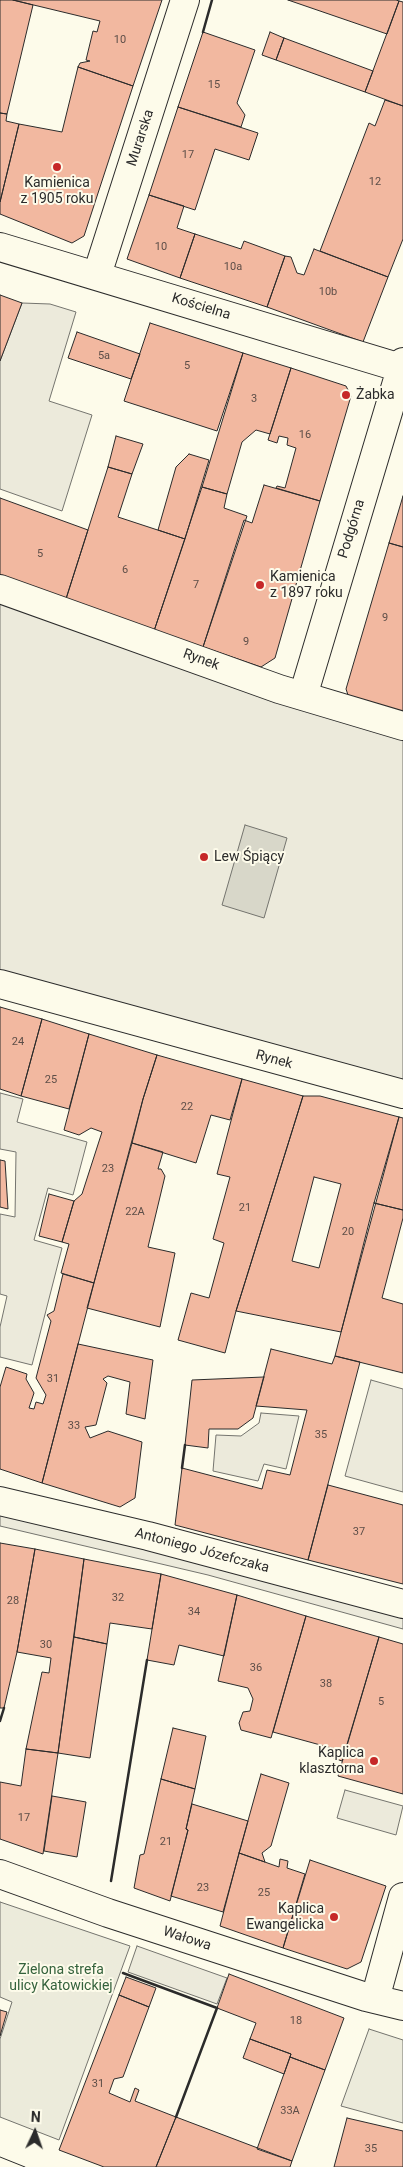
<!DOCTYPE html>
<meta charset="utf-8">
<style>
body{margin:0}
#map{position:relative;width:403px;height:2167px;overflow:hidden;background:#fdfbea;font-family:Roboto,sans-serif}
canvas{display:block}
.north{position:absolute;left:10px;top:2107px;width:50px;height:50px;-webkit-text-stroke:4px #fdfbea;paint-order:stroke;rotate:3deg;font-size:14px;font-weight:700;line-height:20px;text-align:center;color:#2b2b2b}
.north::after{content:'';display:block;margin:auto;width:18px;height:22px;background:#2b2b2b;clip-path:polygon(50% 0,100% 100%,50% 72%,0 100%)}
</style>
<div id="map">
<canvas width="403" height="2167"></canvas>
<div class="north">N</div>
</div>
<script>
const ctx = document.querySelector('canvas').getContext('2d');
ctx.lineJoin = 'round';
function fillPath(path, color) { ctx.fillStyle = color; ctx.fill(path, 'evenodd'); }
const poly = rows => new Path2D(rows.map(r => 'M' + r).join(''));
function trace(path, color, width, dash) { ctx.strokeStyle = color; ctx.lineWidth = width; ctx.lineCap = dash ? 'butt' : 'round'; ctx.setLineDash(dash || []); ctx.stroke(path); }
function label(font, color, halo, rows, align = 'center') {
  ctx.font = font + ' Roboto,sans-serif'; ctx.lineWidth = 4; ctx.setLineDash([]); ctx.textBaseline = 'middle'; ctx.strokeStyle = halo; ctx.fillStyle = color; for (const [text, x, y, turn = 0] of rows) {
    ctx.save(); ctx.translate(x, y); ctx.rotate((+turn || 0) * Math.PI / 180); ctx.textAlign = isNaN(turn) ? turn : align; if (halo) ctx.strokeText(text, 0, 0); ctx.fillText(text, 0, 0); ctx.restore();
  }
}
const green = poly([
 [0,1902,130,1946,59,2140,0,2117,0,2039,12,2002,0,1997,0,1902],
 [369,2029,403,2040,403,2123,341,2106,369,2029]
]);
const parking = poly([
 [22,303,50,304,76,312,49,401,92,415,62,511,0,489,0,361,22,303],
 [0,589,403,726,403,1094,0,984,0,589],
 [0,1093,23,1099,17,1122,87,1142,73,1195,48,1188,34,1240,62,1248,32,1365,0,1357,0,1327,7,1296,0,1294,0,1214,15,1217,16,1152,0,1149,0,1093],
 [371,1380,403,1389,403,1492,345,1476,371,1380],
 [261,1413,299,1416,286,1469,264,1464,258,1481,213,1471,216,1435,241,1436,259,1423,261,1413],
 [0,1514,210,1563,403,1615,403,1629,208,1575,0,1526,0,1514],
 [345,1790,403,1806,396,1835,337,1818,345,1790],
 [137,1946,227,1978,217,2004,128,1972,137,1946]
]);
const water = poly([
 [245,825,287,838,264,918,222,905,245,825]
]);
const building = poly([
 [0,0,13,0,33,5,7,114,0,113,0,0],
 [13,0,162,0,133,86,78,67,80,63,90,61,86,60,93,31,97,32,100,21,13,0],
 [288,0,396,0,399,1,387,34,288,0],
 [399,1,403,2,403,106,365,92,399,1],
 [203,32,255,50,237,103,245,115,241,127,178,107,203,32],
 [270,32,284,38,276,60,262,55,270,32],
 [284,38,373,71,365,92,276,60,284,38],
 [78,67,133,86,84,236,72,243,0,214,0,202,19,124,62,132,78,67],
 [385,100,403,106,403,239,388,277,320,251,369,123,375,126,385,100],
 [178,107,258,133,249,160,215,149,195,210,149,195,178,107],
 [0,113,7,114,6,121,19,124,0,202,0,113],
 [149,195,184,206,177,228,195,234,180,278,127,259,149,195],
 [195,234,241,249,244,241,285,256,267,307,180,278,195,234],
 [314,249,388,277,363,342,267,307,285,256,291,257,297,273,304,275,314,249],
 [0,295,22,303,0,361,0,295],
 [150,323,243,353,217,431,124,401,150,323],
 [77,332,140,354,131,379,68,358,77,332],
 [243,353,291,368,270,434,256,430,242,442,227,494,202,487,243,353],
 [291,368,346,386,351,396,320,501,276,488,277,486,285,488,296,448,287,445,288,438,279,436,277,443,268,440,291,368],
 [116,436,143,444,132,474,108,467,116,436],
 [189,454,209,460,185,539,158,530,176,467,189,454],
 [108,467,132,474,118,517,185,539,154,631,65,602,108,467],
 [264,485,320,501,275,658,261,667,203,647,244,520,252,523,264,485],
 [202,487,227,494,224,508,247,516,203,647,154,631,202,487],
 [403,496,403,547,389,543,403,496],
 [0,498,88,530,65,602,0,578,0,498],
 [389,543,403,547,403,719,351,704,346,689,389,543],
 [0,1007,42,1019,21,1096,0,1089,0,1007],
 [42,1019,89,1034,69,1109,21,1096,42,1019],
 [89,1034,157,1055,143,1099,94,1283,61,1273,69,1244,62,1242,74,1201,82,1194,102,1132,91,1128,79,1135,64,1130,89,1034],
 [157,1055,242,1079,230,1120,211,1115,196,1163,132,1143,143,1099,157,1055],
 [242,1079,303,1096,236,1311,225,1353,178,1340,191,1293,209,1298,224,1243,213,1239,230,1177,217,1174,242,1079],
 [303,1096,320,1096,399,1117,341,1332,236,1311,303,1096],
 [314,1177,341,1184,319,1268,292,1261,314,1177],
 [399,1117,403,1118,403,1210,374,1203,399,1117],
 [132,1143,163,1152,158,1169,161,1169,165,1176,148,1247,175,1253,160,1327,87,1308,132,1143],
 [0,1160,5,1161,8,1209,0,1207,0,1160],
 [49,1194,74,1201,62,1242,39,1236,49,1194],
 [374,1203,403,1210,403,1218,382,1298,403,1304,403,1373,335,1356,374,1203],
 [63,1274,94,1283,42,1483,0,1469,0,1387,6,1367,27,1374,26,1379,34,1393,29,1408,34,1409,36,1402,43,1404,46,1395,36,1378,51,1321,47,1315,54,1311,63,1274],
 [78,1344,153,1360,145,1419,126,1414,130,1382,108,1376,103,1379,107,1383,96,1425,85,1427,90,1438,108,1431,142,1442,135,1498,120,1507,42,1483,78,1344],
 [271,1349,332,1364,335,1356,360,1362,308,1560,175,1525,182,1468,262,1489,267,1470,290,1475,307,1410,256,1406,271,1349],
 [264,1377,253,1418,238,1429,209,1429,208,1448,185,1445,192,1380,264,1377],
 [328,1485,403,1505,403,1584,308,1560,328,1485],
 [0,1543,35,1549,17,1652,4,1708,0,1708,0,1543],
 [35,1549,84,1559,58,1753,26,1749,42,1672,49,1673,51,1658,17,1652,35,1549],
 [84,1559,161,1574,152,1629,110,1623,107,1644,74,1637,84,1559],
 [161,1574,237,1595,224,1656,179,1645,174,1665,147,1660,161,1574],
 [237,1595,306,1616,271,1738,241,1730,239,1723,243,1712,250,1711,253,1699,248,1688,218,1681,237,1595],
 [306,1616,379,1637,342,1761,333,1758,335,1749,273,1732,306,1616],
 [74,1637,107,1644,90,1758,58,1753,74,1637],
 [379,1637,403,1644,403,1794,338,1776,379,1637],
 [173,1728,206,1736,195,1789,161,1779,173,1728],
 [26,1749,58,1753,43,1854,0,1839,0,1782,21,1786,26,1749],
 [261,1774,289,1783,271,1846,262,1853,265,1862,239,1853,261,1774],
 [161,1779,195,1789,186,1829,188,1830,170,1901,134,1888,140,1855,144,1854,161,1779],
 [52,1796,86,1802,77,1857,44,1851,52,1796],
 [192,1804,248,1821,223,1912,171,1896,188,1830,186,1829,192,1804],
 [239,1853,279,1867,280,1859,288,1861,287,1868,305,1874,283,1948,220,1926,239,1853],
 [310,1860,386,1886,361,1962,347,1969,283,1948,310,1860],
 [229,1974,344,2018,325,2070,290,2057,291,2054,250,2039,256,2023,217,2008,229,1974],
 [126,1977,156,1988,149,2007,119,1995,126,1977],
 [119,1995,149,2007,123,2077,114,2079,109,2093,130,2102,135,2088,139,2090,135,2101,176,2117,156,2167,104,2167,59,2150,119,1995],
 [0,2010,7,2012,0,2036,0,2010],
 [250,2039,291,2054,284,2074,243,2058,250,2039],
 [290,2057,325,2070,292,2161,257,2149,290,2057],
 [176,2117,292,2161,290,2167,156,2167,176,2117],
 [347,2118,403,2131,403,2167,334,2167,347,2118]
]);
const minor = poly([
 [0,247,401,368],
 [97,275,185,0],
 [0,589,279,689,403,726],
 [303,696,403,362],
 [0,984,403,1094],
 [0,1501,148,1536,403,1604],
 [0,1874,108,1913,366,1997,403,2006],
 [375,1999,403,1897]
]);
const tram = poly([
 [0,2157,25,2167]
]);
const wall = poly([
 [203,32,212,0],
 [182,1468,185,1445],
 [0,1721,4,1708],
 [111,1881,147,1660],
 [123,1973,217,2008,176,2117]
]);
const markers = [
 [57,167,5,"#c62828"],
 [346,395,5,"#c62828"],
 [260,585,5,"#c62828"],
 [204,857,5,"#c62828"],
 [374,1761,5,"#c62828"],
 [334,1917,5,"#c62828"]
];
const numberNames = [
 ["10",120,40],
 ["15",214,85],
 ["17",188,155],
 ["12",375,182],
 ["10",161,247],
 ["10a",233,267],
 ["10b",328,292],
 ["5a",104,356],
 ["5",187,366],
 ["3",254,399],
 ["16",305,435],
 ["5",40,554],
 ["6",125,570],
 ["7",196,585],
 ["9",385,618],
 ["9",246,642],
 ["24",18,1042],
 ["25",51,1080],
 ["22",187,1107],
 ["23",108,1169],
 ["21",245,1208],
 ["22A",135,1212],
 ["20",348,1232],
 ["31",53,1379],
 ["33",74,1426],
 ["35",321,1435],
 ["37",359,1532],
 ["32",118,1598],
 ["28",13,1601],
 ["34",194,1612],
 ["30",46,1645],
 ["36",256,1668],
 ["38",326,1684],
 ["5",381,1702],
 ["17",24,1818],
 ["21",166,1842],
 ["23",203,1888],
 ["25",264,1893],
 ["18",296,2021],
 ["31",98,2084],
 ["33A",290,2111],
 ["35",371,2149]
];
const streetNames = [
 ["Murarska",141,138,-72],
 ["Kościelna",201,307,17],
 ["Podgórna",352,529,-73],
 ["Rynek",201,660,20],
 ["Rynek",274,1060,15],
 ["Antoniego Józefczaka",202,1551,15],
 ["Wałowa",187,1939,18]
];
const poiNames = [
 ["Kamienica",57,183,"center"],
 ["z 1905 roku",57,199,"center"],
 ["Żabka",356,395],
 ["Kamienica",270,577],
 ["z 1897 roku",270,593],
 ["Lew Śpiący",214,857],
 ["Kaplica",364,1753,"right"],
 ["klasztorna",364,1769,"right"],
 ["Kaplica",324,1909,"right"],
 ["Ewangelicka",324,1925,"right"]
];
const parkNames = [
 ["Zielona strefa",61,1970],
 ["ulicy Katowickiej",61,1986]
];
fillPath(green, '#ecebdb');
trace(green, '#74746e', 1);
fillPath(parking, '#eceadb');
trace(parking, '#74746e', 1);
fillPath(water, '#d8d7c9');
trace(water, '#74746e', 1);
fillPath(building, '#f2b8a0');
trace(building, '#2b2b2b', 1);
trace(minor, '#2b2b2b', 30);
trace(minor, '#fdfbea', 28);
trace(tram, '#2b2b2b', 1);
trace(wall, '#2b2b2b', 2.5);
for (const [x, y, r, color] of markers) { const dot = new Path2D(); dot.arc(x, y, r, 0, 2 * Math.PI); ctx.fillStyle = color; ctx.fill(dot); trace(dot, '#fdfbea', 2); }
label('11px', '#5d4e48', null, numberNames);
label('14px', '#2b2b2b', '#fdfbea', streetNames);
label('14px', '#2b2b2b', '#fdfbea', poiNames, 'left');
label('14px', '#34623c', '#fdfbea', parkNames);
</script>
